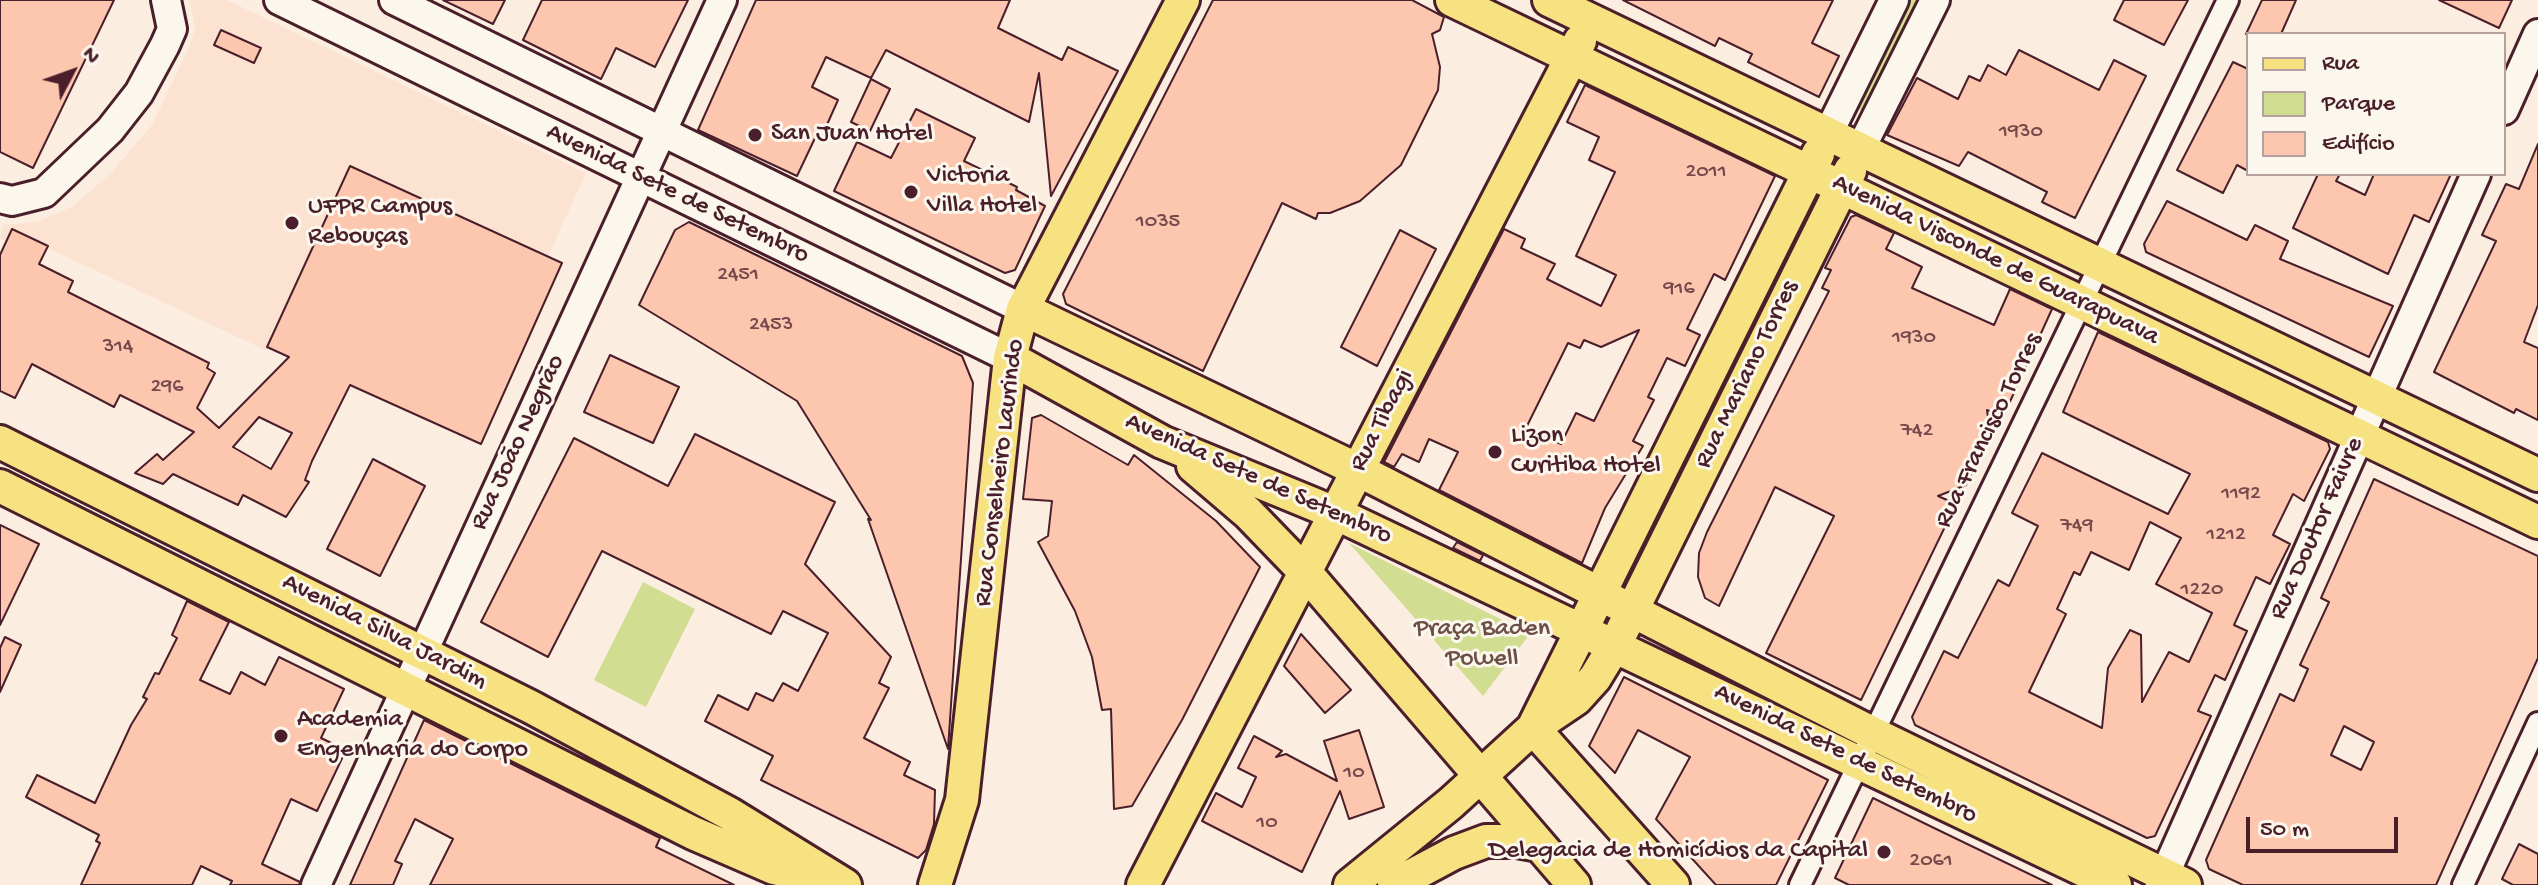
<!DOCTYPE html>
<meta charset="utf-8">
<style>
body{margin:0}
#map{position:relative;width:2538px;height:885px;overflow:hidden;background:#fbede0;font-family:"Gochi Hand",sans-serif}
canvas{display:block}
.legend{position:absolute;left:2246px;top:32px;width:260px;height:144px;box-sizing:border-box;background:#fbf7ec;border:2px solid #b4a19f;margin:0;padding:10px 14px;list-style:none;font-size:24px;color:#4a1f2b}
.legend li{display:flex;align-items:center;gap:16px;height:40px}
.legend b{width:40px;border:2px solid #b4a19f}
.north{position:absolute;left:32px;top:32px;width:80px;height:80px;-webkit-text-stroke:6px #fbf7ec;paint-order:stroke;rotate:49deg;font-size:22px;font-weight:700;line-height:32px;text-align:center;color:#4a1f2b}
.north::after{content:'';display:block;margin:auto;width:28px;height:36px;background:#4a1f2b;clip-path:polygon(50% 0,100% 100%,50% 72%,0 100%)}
.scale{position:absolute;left:2246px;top:817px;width:152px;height:36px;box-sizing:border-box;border:4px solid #4a1f2b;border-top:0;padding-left:10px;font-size:24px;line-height:28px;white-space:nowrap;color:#4a1f2b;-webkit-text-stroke:6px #fbf7ec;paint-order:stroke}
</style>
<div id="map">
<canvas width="2538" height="885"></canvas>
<ul class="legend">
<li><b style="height:10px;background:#f7e281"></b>Rua</li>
<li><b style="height:22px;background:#d1dd90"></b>Parque</li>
<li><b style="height:22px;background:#fdc7af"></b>Edifício</li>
</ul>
<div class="north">N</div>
<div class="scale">50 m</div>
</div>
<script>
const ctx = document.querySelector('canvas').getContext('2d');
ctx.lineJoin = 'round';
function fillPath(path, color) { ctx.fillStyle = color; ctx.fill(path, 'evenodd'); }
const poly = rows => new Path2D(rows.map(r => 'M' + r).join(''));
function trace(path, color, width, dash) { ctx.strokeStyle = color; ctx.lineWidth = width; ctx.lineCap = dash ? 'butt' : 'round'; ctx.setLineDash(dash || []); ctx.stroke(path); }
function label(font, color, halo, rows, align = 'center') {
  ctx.font = font + ' "Gochi Hand",sans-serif'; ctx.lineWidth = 6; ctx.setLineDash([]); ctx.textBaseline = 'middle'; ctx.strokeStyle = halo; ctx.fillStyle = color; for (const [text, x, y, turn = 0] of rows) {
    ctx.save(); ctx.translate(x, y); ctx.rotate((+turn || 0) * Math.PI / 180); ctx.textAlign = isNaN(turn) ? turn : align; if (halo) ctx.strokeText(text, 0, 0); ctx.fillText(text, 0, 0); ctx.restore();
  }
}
const built = poly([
 [189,0,227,0,586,173,548,256,562,263,481,444,268,347,265,350,48,248,42,259,0,238,3,225,37,222,73,206,111,173,152,125,191,43,195,26]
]);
const green = poly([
 [1896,0,1932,0,1873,116,1844,103],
 [1797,206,1823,218,1649,570,1622,557],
 [1349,543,1530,634,1483,696],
 [643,582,695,609,646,707,594,680]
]);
const building = poly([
 [0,0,114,0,33,168,0,152,0,0],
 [443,0,505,0,493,24,443,0],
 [542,0,688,0,655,67,616,48,601,79,523,40,542,0],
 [756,0,1010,0,998,28,1062,60,1068,47,1118,71,1051,196,1039,73,1029,122,886,50,871,78,826,57,812,87,838,100,821,138,816,136,797,176,698,130,756,0],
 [1213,0,1412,0,1444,17,1440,30,1432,34,1440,67,1438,90,1401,165,1360,201,1330,213,1318,213,1316,219,1282,203,1203,371,1066,304,1063,294,1213,0],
 [1623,0,1833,0,1812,43,1839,56,1819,97,1748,62,1752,54,1719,38,1715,46,1623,0],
 [2124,0,2188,0,2164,45,2114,20,2124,0],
 [2262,0,2296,0,2281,34,2246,34,2262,0],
 [2439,0,2512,0,2499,28,2439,0],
 [221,30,261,48,254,63,214,45,221,30],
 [2019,50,2099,90,2114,60,2146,76,2075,218,2042,202,2047,192,1968,152,1959,166,1887,135,1917,78,1958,99,1969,76,1980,81,1988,65,2006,75,2019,50],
 [2233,62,2248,69,2248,171,2237,165,2223,193,2177,170,2233,62],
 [871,79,890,89,870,131,851,122,871,79],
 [1585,85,1775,176,1725,280,1714,274,1687,329,1700,335,1685,366,1667,358,1648,397,1654,400,1633,441,1643,446,1605,508,1582,563,1439,490,1458,452,1429,439,1419,462,1402,454,1394,467,1384,462,1504,229,1525,239,1521,248,1555,264,1547,279,1601,306,1616,275,1576,256,1615,172,1589,160,1599,137,1567,122,1585,85],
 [1639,330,1594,421,1576,413,1561,444,1526,428,1568,343,1580,348,1584,340,1601,347,1639,330],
 [916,109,975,138,964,161,1017,187,1016,190,1045,206,1015,270,1005,273,834,191,857,142,891,158,916,109],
 [2538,144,2538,305,2524,342,2538,348,2538,420,2516,409,2514,413,2434,372,2496,241,2482,235,2506,184,2519,189,2538,144],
 [350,166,562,263,481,444,350,385,312,461,305,480,309,482,286,517,243,495,238,505,173,474,163,484,135,473,157,454,163,460,194,432,120,395,114,407,32,364,15,398,0,391,0,255,12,229,48,246,39,264,73,281,68,292,209,363,207,368,215,373,197,408,219,428,289,357,267,347,350,166],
 [259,417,292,433,271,469,233,447,259,417],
 [2318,174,2340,174,2336,181,2365,195,2374,174,2451,174,2429,222,2414,215,2388,274,2293,228,2318,174],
 [2167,201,2247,240,2255,225,2288,241,2280,259,2393,306,2369,357,2146,252,2144,244,2167,201],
 [1856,215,1894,233,1886,249,1922,267,1912,288,1994,325,2010,289,2052,309,2003,417,1987,410,1990,434,1966,485,1938,496,1956,504,1861,700,1766,653,1834,516,1775,487,1719,606,1705,598,1698,577,1699,553,1707,532,1829,291,1822,288,1831,270,1825,268,1851,217,1856,215],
 [689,222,962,356,973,383,948,749,868,519,871,520,797,401,639,305,675,230,689,222],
 [1400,230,1436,249,1377,366,1341,347,1400,230],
 [2098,332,2328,442,2330,449,2304,501,2293,494,2273,535,2290,544,2270,584,2256,577,2234,625,2247,631,2225,680,2215,675,2198,711,2211,716,2155,836,2147,838,1915,725,1912,717,1944,651,1958,658,1998,580,2009,586,2038,526,2012,513,2042,453,2168,514,2190,474,2063,412,2098,332],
 [2150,522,2181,538,2156,584,2212,613,2189,662,2169,652,2142,702,2141,635,2130,630,2108,668,2102,728,2029,692,2066,614,2057,609,2074,572,2080,575,2091,552,2129,570,2150,522],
 [610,355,679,387,653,443,584,412,610,355],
 [1041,415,1128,465,1134,455,1216,521,1260,567,1182,720,1132,806,1114,809,1111,709,1102,710,1092,657,1075,611,1038,542,1048,536,1052,501,1023,499,1032,418,1041,415],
 [695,434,835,502,805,564,891,657,879,683,889,688,864,738,910,762,904,775,935,790,934,824,926,850,918,858,761,780,773,756,705,721,718,695,748,710,756,693,773,701,783,683,798,691,828,633,783,611,771,634,602,551,548,657,481,622,574,438,668,486,695,434],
 [373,459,425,486,380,576,327,549,373,459],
 [2374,479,2538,556,2538,658,2436,885,2243,885,2209,869,2206,860,2280,694,2294,701,2308,669,2300,665,2329,602,2321,598,2374,479],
 [2344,726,2374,742,2361,770,2331,755,2344,726],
 [0,525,39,544,0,625,0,525],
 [1457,542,1483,555,1480,561,1453,548,1457,542],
 [187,601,229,622,200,680,230,694,241,672,265,685,279,657,344,689,321,738,346,750,317,811,291,799,262,864,300,882,299,885,230,885,232,881,201,866,192,885,81,885,100,843,96,841,99,835,26,797,37,775,95,803,131,725,147,699,143,697,155,673,159,674,177,638,172,635,187,601],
 [1301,634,1351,690,1325,713,1284,666,1301,634],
 [5,637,21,645,0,692,0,648,5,637],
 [1624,677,1828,780,1776,885,1716,885,1656,819,1690,757,1638,730,1615,773,1589,746,1624,677],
 [424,720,660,838,656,847,734,885,430,885,453,839,415,819,395,861,402,864,393,885,350,885,424,720],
 [1359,730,1384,807,1349,819,1340,791,1302,872,1202,821,1216,793,1242,807,1256,777,1238,768,1254,736,1282,751,1276,757,1286,754,1337,781,1324,741,1359,730],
 [1873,798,1932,827,2052,885,1849,885,1835,878,1873,798],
 [2519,844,2538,854,2538,885,2513,885,2502,879,2519,844]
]);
const street = poly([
 [1800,885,2228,0],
 [2463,885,2538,723]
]);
const secondary = poly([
 [279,0,1010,358],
 [394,0,1023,309],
 [2504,110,2538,34],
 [1828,134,1894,0],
 [1860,150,1935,0],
 [0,198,12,201,44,193,110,130,139,93,165,45,172,29,166,0],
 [316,885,722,0],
 [2160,885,2476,174]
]);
const primary = poly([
 [1452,0,2538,522],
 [1549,0,2538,475],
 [1023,309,1358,470,1585,586],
 [1010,358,1162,442,1335,513,2115,885],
 [0,442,531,707,730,814,845,885],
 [1193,466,1248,513,1305,572,1574,885],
 [0,486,693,833,774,868,821,879],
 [1613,601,1872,733,2185,885],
 [1533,728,1818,154],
 [1533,728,1673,885],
 [935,885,962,800,1010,358,1023,309,1183,0],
 [1143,885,1580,41],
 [1350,885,1451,803,1533,728,1576,699,1595,678,1615,645,1850,171],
 [1394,885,1454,853,1486,841,1517,841,1539,845]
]);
const markers = [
 [755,135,8,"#4a1f2b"],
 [911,192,8,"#4a1f2b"],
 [292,223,8,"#4a1f2b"],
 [1495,452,8,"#4a1f2b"],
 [281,736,8,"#4a1f2b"],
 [1884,852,8,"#4a1f2b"]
];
const numberNames = [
 ["1930",2021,133],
 ["2011",1706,173],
 ["1035",1158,223],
 ["2451",738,276],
 ["916",1679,290],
 ["2453",771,326],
 ["1930",1914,339],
 ["314",118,348],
 ["296",167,388],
 ["742",1917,432],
 ["1192",2241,495],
 ["749",2077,527],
 ["1212",2226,536],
 ["1220",2202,591],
 ["10",1354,774],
 ["10",1267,824],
 ["2061",1931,862]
];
const poiNames = [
 ["San Juan Hotel",771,135],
 ["Victoria",927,177],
 ["Villa Hotel",927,207],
 ["UFPR Campus",308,208],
 ["Rebouças",308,238],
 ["Lizon",1511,437],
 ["Curitiba Hotel",1511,467],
 ["Academia",297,721],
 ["Engenharia do Corpo",297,751],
 ["Delegacia de Homicídios da Capital",1868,852,"right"]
];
const streetNames = [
 ["Avenida Sete de Setembro",677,195,26],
 ["Avenida Visconde de Guarapuava",1995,261,26],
 ["Rua Mariano Torres",1748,375,-64],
 ["Rua Tibagi",1383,421,-63],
 ["Rua Francisco Torres",1990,431,-64],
 ["Rua João Negrão",519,443,-65],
 ["Rua Conselheiro Laurindo",1001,473,-83],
 ["Avenida Sete de Setembro",1258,480,24],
 ["Rua Doutor Faivre",2318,529,-66],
 ["Avenida Silva Jardim",384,633,27],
 ["Avenida Sete de Setembro",1845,755,26]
];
const parkNames = [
 ["Praça Baden",1482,630],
 ["Powell",1482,660]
];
fillPath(built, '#fce2d1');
fillPath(green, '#d1dd90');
fillPath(building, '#fdc7af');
trace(building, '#4a1f2b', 2);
trace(street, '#4a1f2b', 26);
trace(secondary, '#4a1f2b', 34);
trace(primary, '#4a1f2b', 38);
trace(street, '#fbf7ec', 20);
trace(secondary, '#fbf7ec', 28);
trace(primary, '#f7e281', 32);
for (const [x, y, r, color] of markers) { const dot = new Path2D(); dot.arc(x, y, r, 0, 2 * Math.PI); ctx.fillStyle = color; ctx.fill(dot); trace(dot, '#fbf7ec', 3); }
label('22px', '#77494c', null, numberNames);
label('26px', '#4a1f2b', '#fbf7ec', poiNames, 'left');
label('26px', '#4a1f2b', '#fbf7ec', streetNames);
label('26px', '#6c4e44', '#fbf7ec', parkNames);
</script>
